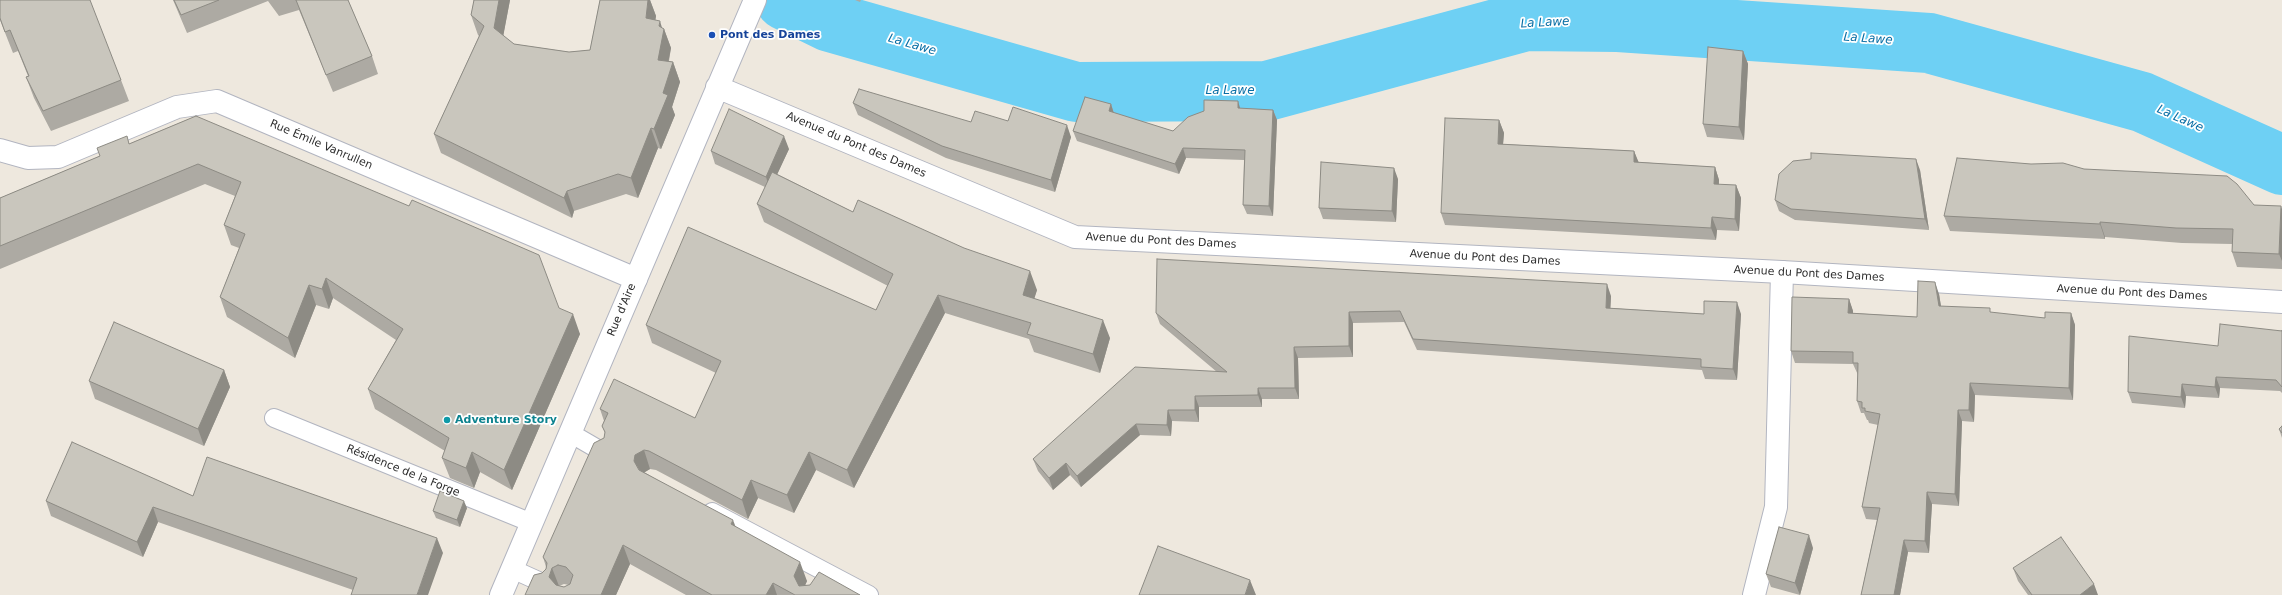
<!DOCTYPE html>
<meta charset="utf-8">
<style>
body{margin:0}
canvas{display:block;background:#eee8de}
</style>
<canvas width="2282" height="595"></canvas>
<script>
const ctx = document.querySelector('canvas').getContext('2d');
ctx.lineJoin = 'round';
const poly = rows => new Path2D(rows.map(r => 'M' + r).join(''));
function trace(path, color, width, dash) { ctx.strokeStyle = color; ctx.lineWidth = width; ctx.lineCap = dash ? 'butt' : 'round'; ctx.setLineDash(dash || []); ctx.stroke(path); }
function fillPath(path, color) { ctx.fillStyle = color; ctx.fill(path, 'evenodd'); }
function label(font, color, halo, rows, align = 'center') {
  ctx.font = font + ' "DejaVu Sans",sans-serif'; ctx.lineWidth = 3.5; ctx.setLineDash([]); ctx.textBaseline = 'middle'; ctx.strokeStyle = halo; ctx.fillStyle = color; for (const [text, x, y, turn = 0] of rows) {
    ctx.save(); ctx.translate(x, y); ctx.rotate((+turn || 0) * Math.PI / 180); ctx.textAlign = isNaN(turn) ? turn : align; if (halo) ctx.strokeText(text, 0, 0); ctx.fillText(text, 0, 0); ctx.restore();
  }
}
const river = poly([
 [785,0,830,22,1076,92,1267,91,1526,21,1618,22,1929,43,2142,102,2282,165]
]);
const lane = poly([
 [274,418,532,523],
 [570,433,601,451],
 [712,512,869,595],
 [512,569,543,583]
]);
const street = poly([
 [0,150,28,158,58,157,177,107,217,101,636,279],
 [1754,595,1776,507,1782,272]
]);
const secondary = poly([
 [717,87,1075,237,1782,272,2282,302],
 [501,595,755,0]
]);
const wall = poly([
 [0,0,121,80,129,101,51,131,34,98,26,77,28,76,18,51,13,53,0,20],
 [173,0,348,0,372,56,378,74,333,92,299,10,279,16,268,1,187,33],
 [474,0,510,0,503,36,514,44,569,52,590,50,600,0,650,0,656,16,655,20,662,28,664,29,671,48,669,61,673,62,680,82,672,107,675,115,661,149,658,148,638,198,626,194,574,211,572,218,441,153,434,134,479,36,478,35,471,15],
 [855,0,861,0,860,2],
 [1743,51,1748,64,1744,140,1707,137,1703,124],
 [853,103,971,122,1008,121,1071,137,1055,192,946,158,858,115],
 [1111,104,1114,113,1173,131,1240,108,1273,110,1277,120,1273,216,1247,214,1243,205,1244,160,1186,158,1179,174,1077,141,1073,131],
 [196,116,559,308,580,334,512,490,480,472,474,488,450,478,442,458,445,451,375,409,368,389,396,340,333,298,329,309,316,305,295,358,227,317,220,297,239,248,231,245,224,225,235,196,205,184,0,269,0,198,100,156],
 [1499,120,1504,133,1503,144,1634,151,1638,162,1715,167,1719,180,1719,185,1736,185,1741,198,1739,231,1717,230,1716,240,1445,225,1441,213],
 [789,149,777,174,853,212,1037,290,1034,298,1110,338,1100,373,1034,352,1029,339,945,313,854,488,816,470,794,513,758,498,748,519,656,470,650,469,644,472,735,526,807,581,805,585,860,595,686,595,630,564,616,595,525,595,546,569,546,567,543,557,604,438,605,433,602,426,604,421,600,409,695,418,716,373,652,343,646,325,876,310,888,286,764,222,757,204,765,187,715,164,711,151],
 [564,584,569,585,564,587,559,586],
 [2084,169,2254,205,2282,209,2282,269,2237,267,2232,252,2232,244,2182,243,2105,237,2105,239,1950,231,1944,216],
 [1920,170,1929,230,1795,220,1779,211,1775,200],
 [1398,179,1396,222,1323,219,1319,208],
 [1939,294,1941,307,1992,313,2045,318,2071,313,2075,325,2073,400,1975,395,1974,422,1962,421,1959,506,1932,504,1929,553,1908,552,1900,595,1861,595,1877,520,1866,519,1862,507,1878,425,1869,423,1868,420,1867,420,1864,413,1861,413,1857,401,1858,375,1853,364,1795,363,1791,351,1849,299,1853,311,1853,313,1917,317],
 [1611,296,1610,308,1704,314,1741,314,1737,380,1705,379,1702,370,1417,350,1404,322,1353,323,1353,357,1298,358,1299,399,1262,399,1262,407,1199,407,1199,422,1172,421,1171,436,1140,435,1081,487,1070,475,1053,490,1038,471,1033,459,1217,372,1160,324,1156,313],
 [2282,330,2282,393,2280,391,2220,388,2219,398,2186,396,2185,408,2132,403,2128,392,2218,346,2282,331],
 [224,370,230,387,204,446,95,399,89,381],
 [2282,426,2282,438,2279,429],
 [193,496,443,553,353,590,158,522,143,557,51,516,46,501],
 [467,508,460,527,436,518,433,511],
 [1813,548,1800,595,1771,587,1766,574],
 [2013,568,2098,595,2028,595,2018,581]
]);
const shadedWall = poly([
 [499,0,510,0,501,48,494,28],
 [648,0,650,0,656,16,653,37,646,18],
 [660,21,663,31,664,29,671,48,665,79,658,60,659,26],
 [1743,51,1748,64,1744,140,1739,127],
 [673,62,680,82,672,107,675,115,661,149,654,129,663,93],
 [1238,101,1241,111,1238,108],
 [1111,104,1114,114,1109,111],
 [1273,110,1277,120,1273,216,1269,206],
 [1499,120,1504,133,1502,156,1498,144],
 [1067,125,1071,137,1055,192,1051,180],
 [651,128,658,148,638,198,631,178],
 [784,136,789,149,770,190,766,177],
 [1183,148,1186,158,1179,174,1175,164],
 [1634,151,1639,163,1634,162],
 [1916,159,1920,170,1929,230,1925,219],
 [1715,167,1719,180,1718,197,1714,184],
 [1394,168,1398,179,1396,222,1392,211],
 [1736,185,1741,198,1739,231,1735,219],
 [567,191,574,211,572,218,564,198],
 [2281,206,2282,209,2282,261,2279,254],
 [1712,217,1717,230,1716,240,1711,228],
 [2100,222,2105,237,2105,239,2100,224],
 [1030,271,1037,290,1030,313,1023,295],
 [326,278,333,298,329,309,322,289],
 [1935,282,1939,294,1943,318,1939,306],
 [1607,284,1611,296,1610,319,1606,308],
 [309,285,316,305,295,358,288,338],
 [938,295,945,313,854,488,847,470],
 [1849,299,1853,311,1853,325,1848,313],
 [1737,302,1741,314,1737,380,1733,369],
 [1349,312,1353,323,1353,357,1349,346],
 [2071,313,2075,325,2073,400,2069,388],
 [573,314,580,334,512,490,504,470],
 [1103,320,1110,338,1100,373,1093,354],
 [1294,347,1298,358,1299,399,1295,388],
 [224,370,230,387,204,446,198,429],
 [2216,377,2220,388,2219,398,2215,387],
 [1970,383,1975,395,1974,422,1969,410],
 [2182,384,2186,396,2185,408,2181,397],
 [1258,388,1262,399,1262,407,1258,395],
 [1195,396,1199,407,1199,422,1195,410],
 [1168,410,1172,421,1171,436,1167,425],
 [1958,410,1962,421,1959,506,1955,494],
 [1136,424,1140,435,1081,487,1077,476],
 [644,450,650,469,642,474,634,461,635,455],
 [472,452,480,472,474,488,466,468],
 [809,452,816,470,794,513,787,495],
 [1066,463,1070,475,1053,490,1049,478],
 [751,480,758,498,748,519,742,500],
 [1927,492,1932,504,1929,553,1925,541],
 [464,501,467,508,460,527,457,520],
 [153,507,158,522,143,557,137,542],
 [733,520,740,538,731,524],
 [1809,535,1813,548,1800,595,1795,583],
 [437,538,443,553,428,595,417,595],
 [1904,540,1908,552,1900,595,1894,595],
 [623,545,630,564,616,595,601,595],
 [800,562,807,581,801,595,794,576],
 [552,568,559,586,556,595,549,577],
 [1250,580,1256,595,1245,595],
 [773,583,777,595,766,595],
 [2094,584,2098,595,2080,595]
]);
const building = poly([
 [0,0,90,0,121,80,43,111,26,77,29,76,10,30,5,32,0,18,0,0],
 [174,0,219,0,181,15,174,0],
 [296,0,348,0,372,56,326,75,296,0],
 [474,0,499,0,494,28,514,44,569,52,590,50,600,0,648,0,646,18,660,21,659,26,664,29,658,60,673,62,663,93,668,95,654,129,651,128,631,178,618,174,567,191,564,198,434,134,484,26,471,15,474,0],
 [1708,47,1743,51,1739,127,1703,124,1708,47],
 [859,89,971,122,975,111,1008,121,1013,107,1067,125,1051,180,942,146,853,103,859,89],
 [1085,97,1111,104,1109,111,1173,131,1188,117,1204,111,1204,100,1238,101,1238,108,1273,110,1269,206,1243,205,1245,150,1183,148,1175,164,1073,131,1085,97],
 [729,109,784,136,766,177,711,151,729,109],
 [196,116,409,206,412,200,539,255,559,308,573,314,504,470,472,452,466,468,442,458,449,438,368,389,403,329,326,278,322,289,309,285,288,338,220,297,245,234,224,225,241,182,198,164,0,246,0,198,100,156,97,148,127,136,129,144,196,116],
 [1445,118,1499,120,1498,144,1634,151,1634,162,1715,167,1714,184,1736,185,1735,219,1712,217,1711,228,1441,213,1445,118],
 [1811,153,1916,159,1925,219,1791,209,1775,200,1779,174,1793,161,1811,159,1811,153],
 [1957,158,2031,164,2063,163,2084,169,2227,176,2237,184,2254,205,2281,206,2279,254,2232,252,2233,229,2176,228,2100,222,2100,224,1944,216,1957,158],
 [1321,162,1394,168,1392,211,1319,208,1321,162],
 [772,172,853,212,858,200,964,248,1030,271,1023,295,1103,320,1093,354,1027,334,1031,323,938,295,847,470,809,452,787,495,751,480,742,500,649,451,644,450,635,455,634,461,639,470,733,520,731,524,800,562,794,576,799,586,810,585,819,572,860,595,795,595,773,583,766,595,712,595,623,545,601,595,525,595,534,575,542,573,546,569,547,563,543,557,594,443,604,438,605,432,602,426,608,413,600,409,614,379,695,418,721,361,646,325,688,227,876,310,893,274,757,204,772,172],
 [558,565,566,567,573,575,570,584,564,587,556,585,549,577,552,568,558,565],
 [1157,259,1607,284,1606,308,1704,314,1704,301,1737,302,1733,369,1701,367,1701,359,1413,339,1400,311,1349,312,1349,346,1294,347,1295,388,1258,388,1258,395,1195,396,1195,410,1168,410,1167,425,1136,424,1077,476,1066,463,1049,478,1033,459,1135,367,1227,372,1156,313,1157,259],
 [1918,281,1935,282,1939,306,1990,308,1990,312,2045,318,2045,312,2071,313,2069,388,1970,383,1969,410,1958,410,1955,494,1927,492,1925,541,1904,540,1894,595,1861,595,1880,508,1862,507,1880,414,1865,411,1865,408,1862,408,1862,402,1857,401,1858,363,1853,363,1853,352,1791,351,1792,297,1849,299,1848,313,1917,317,1918,281],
 [114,322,224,370,198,429,89,381,114,322],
 [2220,324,2282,331,2282,330,2282,387,2276,380,2216,377,2215,387,2182,384,2181,397,2128,392,2129,336,2218,346,2220,324],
 [2282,426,2282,433,2279,429,2282,426],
 [72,442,193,496,207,457,437,538,417,595,351,595,357,578,153,507,137,542,46,501,72,442],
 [440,491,464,501,457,520,433,511,440,491],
 [1779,527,1809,535,1795,583,1766,574,1779,527],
 [2061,537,2094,584,2080,595,2032,595,2013,568,2061,537],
 [1158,546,1250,580,1245,595,1139,595,1158,546]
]);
const markers = [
 [712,35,4,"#1a4fb4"],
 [447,420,4,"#0f9aa8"]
];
const transitNames = [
 ["Pont des Dames",720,35]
];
const streetNames = [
 ["Rue Émile Vanrullen",321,145,23],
 ["Avenue du Pont des Dames",856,145,23],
 ["Avenue du Pont des Dames",1161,241,3],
 ["Avenue du Pont des Dames",1485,258,3],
 ["Avenue du Pont des Dames",1809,274,3],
 ["Avenue du Pont des Dames",2132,293,3],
 ["Rue d'Aire",622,310,-67],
 ["Résidence de la Forge",403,471,22]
];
const cultureNames = [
 ["Adventure Story",455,420]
];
const waterNames = [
 ["La Lawe",1545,23,-3],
 ["La Lawe",1868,39,4],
 ["La Lawe",912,45,16],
 ["La Lawe",1230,91],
 ["La Lawe",2180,119,24]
];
trace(river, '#6ed0f4', 60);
trace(lane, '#b2b5c0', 20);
trace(street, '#b2b5c0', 24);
trace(secondary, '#b2b5c0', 24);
trace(lane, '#fff', 18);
trace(street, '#fff', 22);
trace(secondary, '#fff', 22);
fillPath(wall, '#adaaa3');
fillPath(shadedWall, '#8d8b84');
fillPath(building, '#c9c6bd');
trace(building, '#8d8b84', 1);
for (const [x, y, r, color] of markers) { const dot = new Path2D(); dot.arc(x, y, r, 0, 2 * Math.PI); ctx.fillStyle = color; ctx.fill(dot); trace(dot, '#fff', 1.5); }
label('bold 11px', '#164399', '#fff', transitNames, 'left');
label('11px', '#2c2c2c', '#fff', streetNames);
label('bold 11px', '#0d838f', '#fff', cultureNames, 'left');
label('italic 12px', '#086ea5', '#fff', waterNames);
</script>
